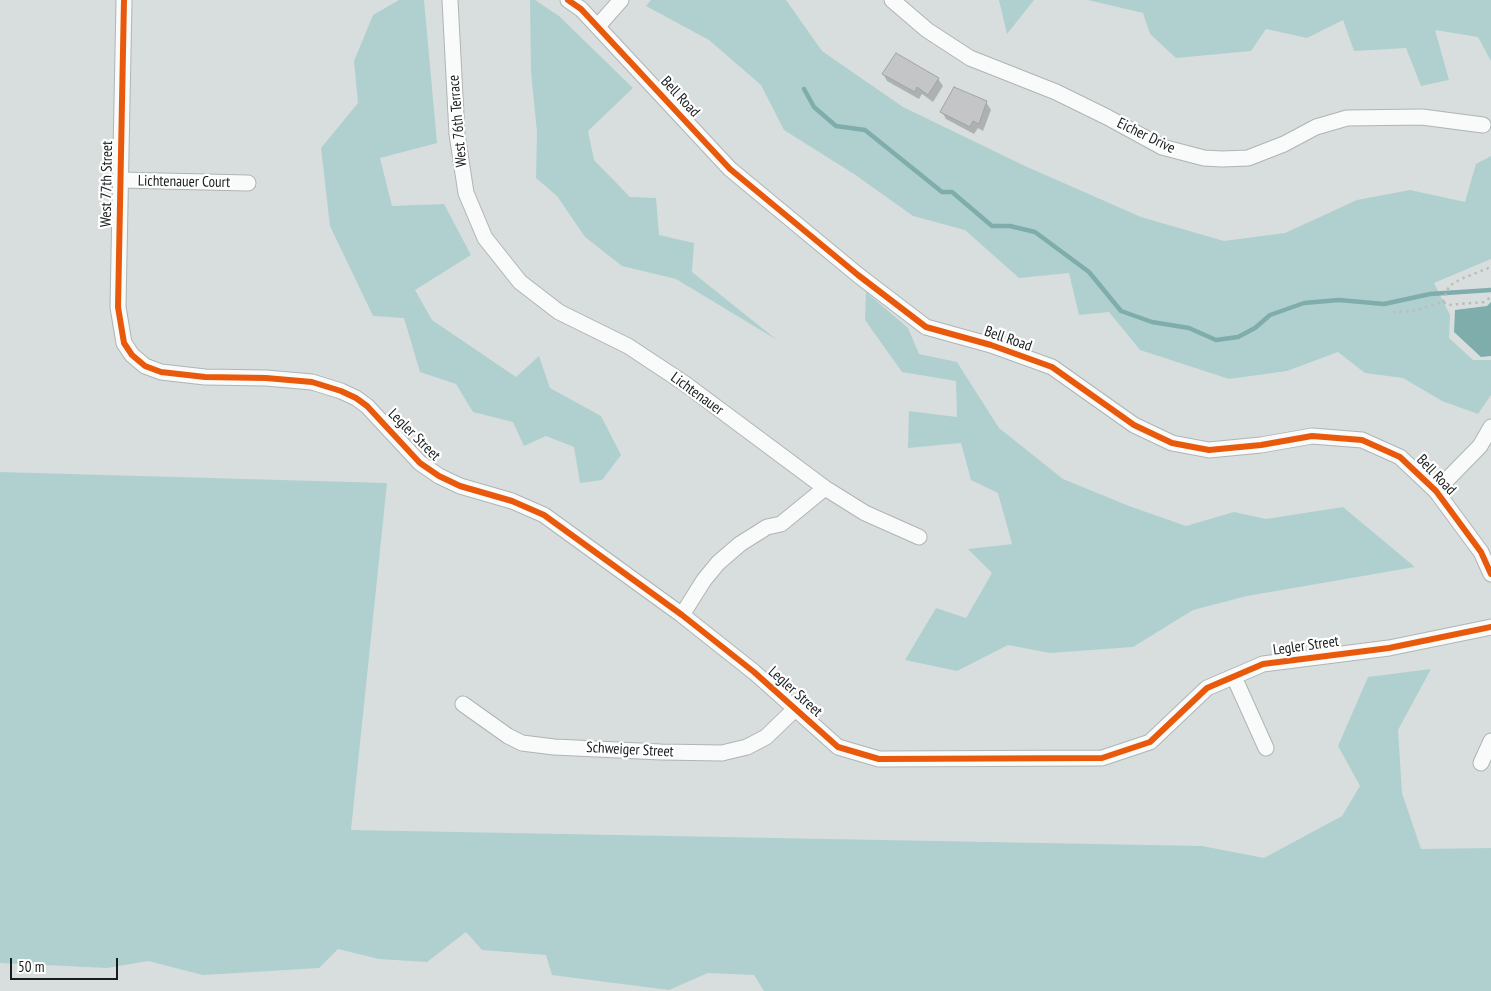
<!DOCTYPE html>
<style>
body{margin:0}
#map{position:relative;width:1491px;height:991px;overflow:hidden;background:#d8dede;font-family:"PT Sans Narrow",sans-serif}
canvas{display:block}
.scale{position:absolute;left:10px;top:958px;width:108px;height:22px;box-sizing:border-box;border:2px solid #181c1c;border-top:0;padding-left:6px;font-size:15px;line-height:18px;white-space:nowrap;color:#181c1c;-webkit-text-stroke:4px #fff;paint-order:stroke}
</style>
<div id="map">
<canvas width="1491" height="991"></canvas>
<div class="scale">50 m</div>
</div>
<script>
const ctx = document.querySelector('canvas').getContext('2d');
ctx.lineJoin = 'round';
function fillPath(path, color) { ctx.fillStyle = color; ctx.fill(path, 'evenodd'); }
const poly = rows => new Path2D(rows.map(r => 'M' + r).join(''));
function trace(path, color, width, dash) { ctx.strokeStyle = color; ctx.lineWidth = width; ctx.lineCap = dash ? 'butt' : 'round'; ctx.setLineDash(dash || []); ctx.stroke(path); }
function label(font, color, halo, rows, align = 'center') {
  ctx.font = font + ' "PT Sans Narrow",sans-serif'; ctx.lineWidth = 4.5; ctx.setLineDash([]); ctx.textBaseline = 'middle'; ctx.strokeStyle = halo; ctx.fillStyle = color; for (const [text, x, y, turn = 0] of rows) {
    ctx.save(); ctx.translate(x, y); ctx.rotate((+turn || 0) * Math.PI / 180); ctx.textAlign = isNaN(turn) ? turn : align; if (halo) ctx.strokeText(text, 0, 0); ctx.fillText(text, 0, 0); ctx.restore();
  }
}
const green = poly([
 [399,0,424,0,437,143,380,158,392,206,444,204,471,255,415,290,432,320,516,377,539,356,550,388,601,416,621,455,602,480,580,483,574,447,546,436,524,446,513,422,473,412,456,384,420,372,404,318,373,316,330,226,321,148,358,103,354,61,373,15],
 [530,0,535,0,559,16,633,88,588,131,594,160,630,197,656,198,659,235,694,243,692,272,777,340,676,279,622,266,585,237,557,196,536,178,537,132,531,72],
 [651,0,786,0,822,51,903,107,1025,166,1141,217,1224,241,1285,233,1357,200,1410,190,1465,202,1476,164,1491,156,1491,259,1434,283,1450,315,1449,338,1473,360,1491,360,1491,395,1478,414,1442,401,1403,378,1365,373,1338,352,1287,371,1229,379,1140,350,1109,312,1079,315,1069,273,1019,278,965,230,913,216,854,174,784,130,761,85,709,40,646,6],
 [999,0,1034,0,1007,34],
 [1088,0,1491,0,1491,61,1478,37,1435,30,1449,80,1421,86,1406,48,1354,51,1343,20,1307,38,1266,29,1251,51,1176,58,1150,34,1143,13],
 [866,292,908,328,919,354,957,362,999,428,1063,479,1129,506,1186,526,1234,512,1266,519,1343,507,1415,567,1247,596,1193,610,1133,647,1050,653,1008,645,957,671,905,660,936,608,966,618,992,573,968,549,1012,544,998,493,971,480,961,443,908,448,909,411,957,417,956,381,902,372,865,320],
 [0,472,387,483,351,830,1202,846,1264,858,1342,816,1360,786,1338,746,1368,677,1431,669,1398,730,1402,793,1421,849,1491,848,1491,991,764,991,754,975,708,973,669,990,552,975,546,955,482,950,466,932,427,962,379,959,338,949,319,968,203,975,148,961,107,968,0,963]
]);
const water = poly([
 [1491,302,1491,356,1481,357,1454,332,1455,310,1487,306]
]);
const shadow = poly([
 [883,74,938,79,943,86,933,102,922,94,919,99,887,81],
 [986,102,991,110,983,131,978,128,974,134,946,119,942,112]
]);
const stream = poly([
 [804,89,814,107,836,126,865,130,942,192,952,192,992,226,1010,226,1035,232,1089,272,1121,311,1152,322,1189,328,1216,340,1238,337,1255,328,1270,315,1304,303,1339,300,1384,304,1430,294,1491,290]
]);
const building = poly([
 [896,53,939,78,928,95,917,87,915,92,882,74,896,53],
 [954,87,987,101,979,124,973,121,970,127,940,112,954,87]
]);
const path = poly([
 [1443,302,1449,286,1461,279,1491,267],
 [1393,312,1413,311,1443,302,1448,305,1484,302,1491,297]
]);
const minor = poly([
 [124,0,118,307,124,343,132,355,145,366,161,372,205,377,266,378,312,382,341,391,356,398,367,406,420,463,439,476,460,486,512,501,544,515,682,615,754,672,838,747,879,759,1102,758,1150,742,1207,688,1263,664,1389,648,1491,627],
 [450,0,457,134,466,193,485,238,520,282,559,312,628,346,684,383,825,488,865,513,919,537],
 [568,0,581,9,730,169,858,275,926,327,991,345,1052,367,1134,425,1172,443,1209,450,1261,445,1312,436,1362,440,1400,457,1436,491,1481,552,1491,574],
 [892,0,927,30,970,58,1056,92,1107,117,1162,147,1204,158,1222,159,1248,158,1284,144,1316,127,1347,118,1422,117,1483,125],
 [598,26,621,0],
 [120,180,248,183],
 [1436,491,1480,446,1491,427],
 [682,615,704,580,718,563,740,544,767,527,781,524,825,488],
 [1234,677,1266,748],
 [463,704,508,736,522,743,554,747,661,752,722,753,747,747,766,737,795,709],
 [1481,763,1491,741]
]);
const cycleway = poly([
 [124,0,118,307,124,343,132,355,145,366,161,372,205,377,266,378,312,382,341,391,356,398,367,406,420,463,439,476,460,486,512,501,544,515,682,615,754,672,838,747,879,759,1102,758,1150,742,1207,688,1263,664,1389,648,1491,627],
 [568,0,581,9,730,169,858,275,926,327,991,345,1052,367,1134,425,1172,443,1209,450,1261,445,1312,436,1362,440,1400,457,1436,491,1481,552,1491,574]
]);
const streetNames = [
 ["Bell Road",680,97,47],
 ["West 76th Terrace",458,121,-95],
 ["Eicher Drive",1146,136,26],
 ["Lichtenauer Court",184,182,1],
 ["West 77th Street",107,184,-89],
 ["Bell Road",1008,339,19],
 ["Lichtenauer",697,394,36],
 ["Legler Street",414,435,45],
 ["Bell Road",1436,475,46],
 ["Legler Street",1306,646,-8],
 ["Legler Street",795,692,42],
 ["Schweiger Street",630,750,3]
];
fillPath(green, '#b0d0cf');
fillPath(water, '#7fadab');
fillPath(shadow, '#0003');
trace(stream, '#7fadab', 4.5);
fillPath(building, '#c4c5c6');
trace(building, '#a1a3a3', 1);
trace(minor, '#afb4b4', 17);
trace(path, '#bbbdbd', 2.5, [2.5, 4]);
trace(minor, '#f9fafa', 15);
trace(cycleway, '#e8590c', 6);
label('15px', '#181c1c', '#fff', streetNames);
</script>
